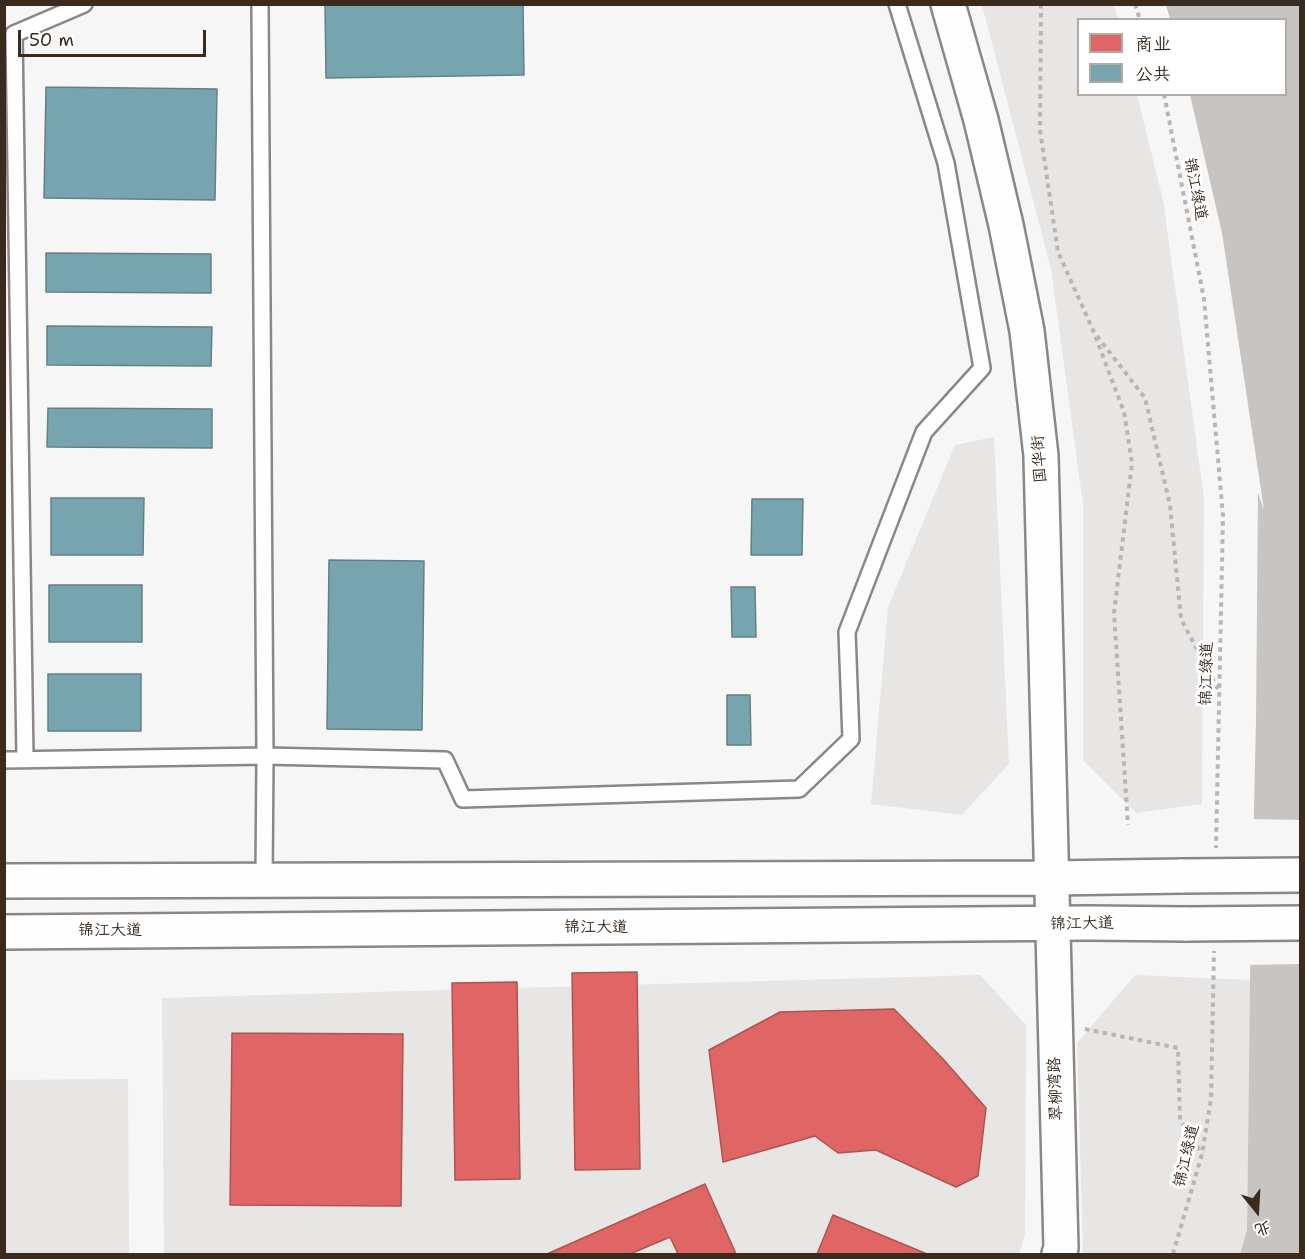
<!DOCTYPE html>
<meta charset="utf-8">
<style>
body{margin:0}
#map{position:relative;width:1305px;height:1259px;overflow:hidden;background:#f7f6f6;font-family:"Shantell Sans","LXGW WenKai TC",sans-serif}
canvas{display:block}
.frame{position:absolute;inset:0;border:6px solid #3b2a1e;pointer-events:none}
.legend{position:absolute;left:1077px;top:18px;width:210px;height:78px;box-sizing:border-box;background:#fff;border:2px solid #b1aaa5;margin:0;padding:8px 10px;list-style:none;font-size:18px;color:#3b2a1e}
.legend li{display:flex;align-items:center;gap:12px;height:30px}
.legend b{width:30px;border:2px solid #b1aaa5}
.north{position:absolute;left:1227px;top:1181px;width:60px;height:60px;-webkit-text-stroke:4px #fff;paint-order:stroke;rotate:162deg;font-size:16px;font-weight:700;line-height:24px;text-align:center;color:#3b2a1e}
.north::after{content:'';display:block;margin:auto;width:21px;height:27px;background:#3b2a1e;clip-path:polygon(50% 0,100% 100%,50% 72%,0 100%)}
.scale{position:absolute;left:18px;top:30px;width:188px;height:27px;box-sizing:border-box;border:3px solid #3b2a1e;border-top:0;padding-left:8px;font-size:18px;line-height:21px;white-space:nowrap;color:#3b2a1e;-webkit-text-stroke:4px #fff;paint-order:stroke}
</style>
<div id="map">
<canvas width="1305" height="1259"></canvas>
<div class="frame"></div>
<ul class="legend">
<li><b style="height:16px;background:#e06666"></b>商业</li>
<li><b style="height:16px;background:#76a5af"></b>公共</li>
</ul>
<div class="north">北</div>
<div class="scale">50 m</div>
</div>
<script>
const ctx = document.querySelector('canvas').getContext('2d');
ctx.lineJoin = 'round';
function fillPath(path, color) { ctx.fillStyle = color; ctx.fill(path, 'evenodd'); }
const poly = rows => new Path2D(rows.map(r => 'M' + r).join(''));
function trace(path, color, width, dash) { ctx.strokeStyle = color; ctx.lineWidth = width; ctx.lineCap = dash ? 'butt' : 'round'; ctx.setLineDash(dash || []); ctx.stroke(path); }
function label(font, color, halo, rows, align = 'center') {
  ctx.font = font + ' "Shantell Sans","LXGW WenKai TC",sans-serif'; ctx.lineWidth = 6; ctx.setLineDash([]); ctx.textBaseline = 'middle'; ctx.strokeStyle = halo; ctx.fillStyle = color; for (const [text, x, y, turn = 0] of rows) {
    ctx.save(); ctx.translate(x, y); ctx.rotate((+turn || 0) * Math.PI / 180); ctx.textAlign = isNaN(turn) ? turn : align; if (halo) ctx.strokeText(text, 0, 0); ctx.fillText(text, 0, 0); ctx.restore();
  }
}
const built = poly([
 [980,975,1026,1025,1025,1235,1019,1254,164,1254,162,998]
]);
const green = poly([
 [982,5,1114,5,1118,19,1078,20,1078,94,1137,95,1163,200,1204,498,1202,804,1136,813,1083,760,1083,505,1051,269],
 [994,437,1009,764,962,815,871,804,888,607,955,445],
 [1135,975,1250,980,1247,1230,1240,1254,1083,1254,1077,1043],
 [128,1079,129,1254,5,1254,5,1080]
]);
const water = poly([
 [1166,5,1300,5,1300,1254,1240,1254,1247,1230,1250,980,1256,721,1258,493,1264,510,1222,233,1190,95,1286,94,1286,20,1170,19]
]);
const pier = poly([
 [1251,819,1300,820,1300,964,1247,965]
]);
const shops = poly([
 [637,972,640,1169,575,1170,572,973,637,972],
 [517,982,520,1179,455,1180,452,983,517,982],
 [894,1009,943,1059,986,1108,978,1176,956,1187,876,1150,838,1153,815,1136,723,1162,709,1050,780,1012,894,1009],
 [232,1033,403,1034,401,1206,230,1205,232,1033],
 [705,1184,736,1254,678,1254,670,1237,630,1254,547,1254,705,1184],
 [833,1215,927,1254,817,1254,833,1215]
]);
const public = poly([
 [325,4,523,4,524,75,326,78,325,4],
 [46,87,217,89,215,200,44,198,46,87],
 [46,253,211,254,211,293,46,292,46,253],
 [47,326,212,327,211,366,47,365,47,326],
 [48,408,212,409,212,448,47,447,48,408],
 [51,498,144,498,143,555,51,555,51,498],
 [752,499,803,499,802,555,751,555,752,499],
 [329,560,424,561,422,730,327,729,329,560],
 [49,585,142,585,142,642,49,642,49,585],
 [731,587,755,587,756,637,732,637,731,587],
 [48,674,141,674,141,731,48,731,48,674],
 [727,695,750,695,751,745,727,745,727,695]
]);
const path = poly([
 [1041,4,1040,130,1058,252,1093,330,1124,412,1132,463,1114,613,1128,825],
 [1135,4,1140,20],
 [1164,94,1204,299,1223,516,1216,848],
 [1097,336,1145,398,1170,505,1181,619,1218,689],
 [1085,1029,1178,1048,1180,1120,1202,1154],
 [1173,1254,1202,1154,1211,1099,1214,951]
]);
const lane = poly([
 [260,4,265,756,264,880],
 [25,759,14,34,84,4],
 [4,760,265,756,445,760,463,799,799,789,851,739,847,632,924,432,982,368,946,163,897,4]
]);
const secondary = poly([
 [948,4,981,120,1006,225,1027,331,1041,456,1061,1248,1059,1254],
 [4,881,1052,878,1183,876],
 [4,932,1089,923,1187,924]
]);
const secondaryBridge = poly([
 [1183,876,1300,875],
 [1187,924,1300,923]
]);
const streetNames = [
 ["锦江绿道",1195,189,79],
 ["国华街",1040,459,-94],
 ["锦江绿道",1207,674,-89],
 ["锦江大道",1082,924,-1],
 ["锦江大道",596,928],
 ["锦江大道",110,931],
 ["翠柳湾路",1056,1089,-92],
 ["锦江绿道",1187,1156,-77]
];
fillPath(built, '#e8e6e5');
fillPath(green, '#e8e6e4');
fillPath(water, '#c8c4c1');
fillPath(pier, '#f7f6f6');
fillPath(shops, '#e06666');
trace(shops, '#ae5450', 1.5);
fillPath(public, '#76a5af');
trace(public, '#648084', 1.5);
trace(lane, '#8b8784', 20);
trace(secondary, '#8b8784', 38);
trace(path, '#b8b6b5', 4, [4.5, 4.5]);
trace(lane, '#fefefe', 15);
trace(secondary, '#fefefe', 33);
trace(secondaryBridge, '#8b8784', 38, []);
trace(secondaryBridge, '#fefefe', 33);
label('16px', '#3b2a1e', '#fff', streetNames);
</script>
